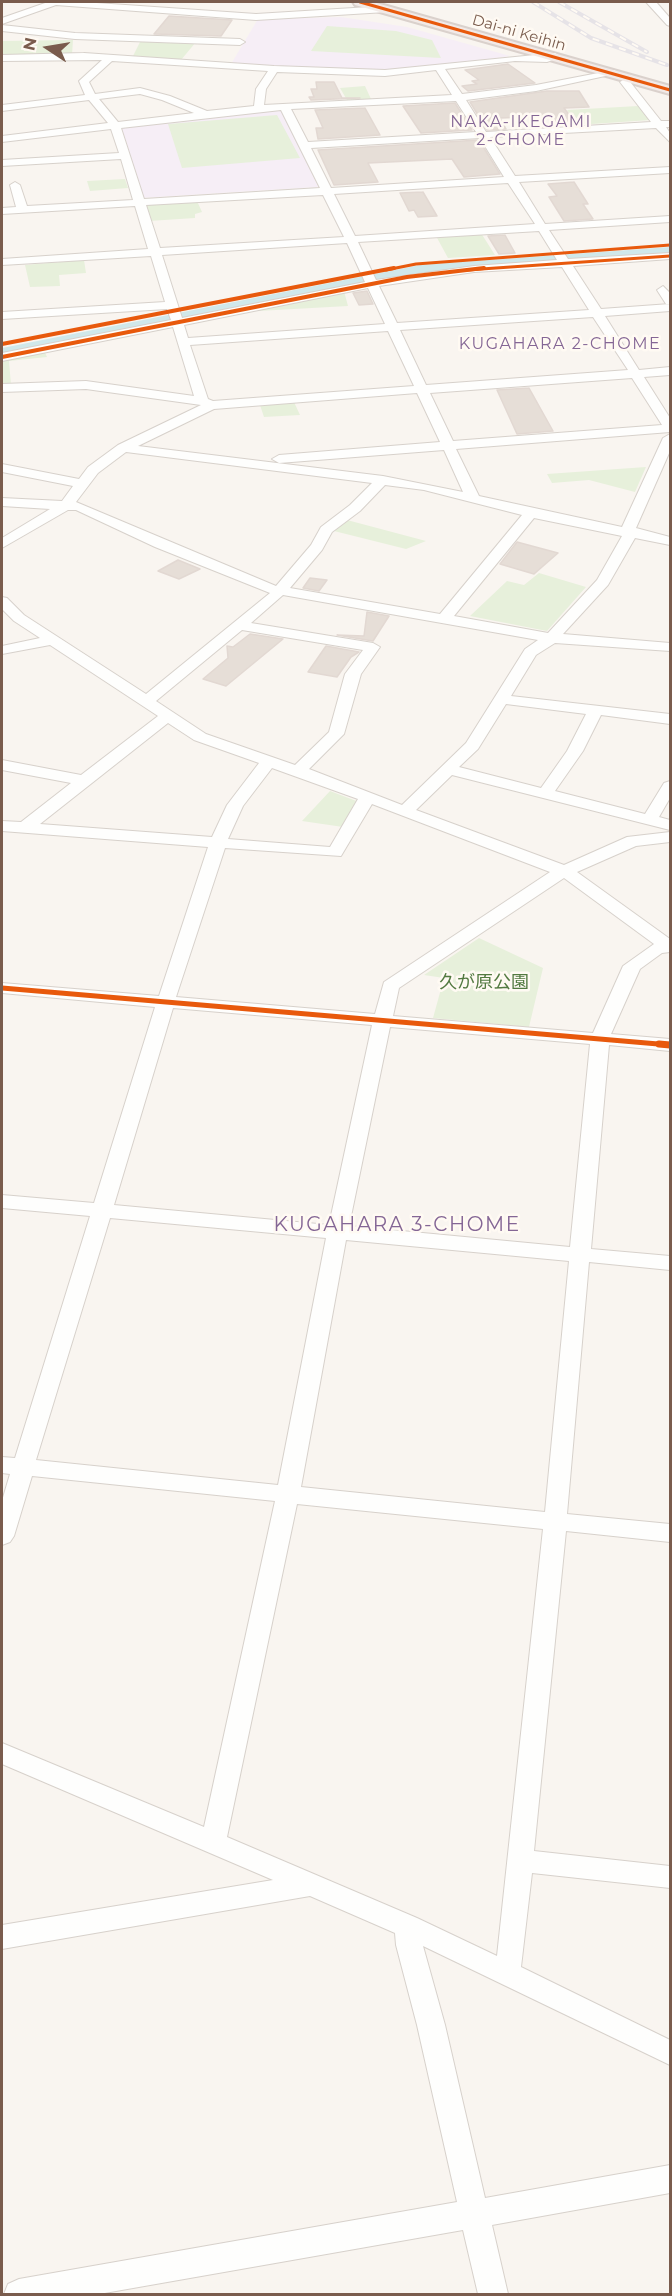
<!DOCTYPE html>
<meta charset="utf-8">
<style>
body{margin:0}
#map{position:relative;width:672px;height:2296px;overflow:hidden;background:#f9f5f0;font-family:Montserrat,sans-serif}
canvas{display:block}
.frame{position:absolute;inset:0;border:3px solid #7a5c4d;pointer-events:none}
.north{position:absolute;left:18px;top:18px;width:60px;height:60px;-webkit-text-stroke:4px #fffaf3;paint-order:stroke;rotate:282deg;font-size:16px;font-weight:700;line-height:24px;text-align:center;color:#7a5c4d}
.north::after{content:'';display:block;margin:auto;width:21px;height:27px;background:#7a5c4d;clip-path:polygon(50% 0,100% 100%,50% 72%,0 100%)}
</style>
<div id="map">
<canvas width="672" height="2296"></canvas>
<div class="frame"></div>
<div class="north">N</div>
</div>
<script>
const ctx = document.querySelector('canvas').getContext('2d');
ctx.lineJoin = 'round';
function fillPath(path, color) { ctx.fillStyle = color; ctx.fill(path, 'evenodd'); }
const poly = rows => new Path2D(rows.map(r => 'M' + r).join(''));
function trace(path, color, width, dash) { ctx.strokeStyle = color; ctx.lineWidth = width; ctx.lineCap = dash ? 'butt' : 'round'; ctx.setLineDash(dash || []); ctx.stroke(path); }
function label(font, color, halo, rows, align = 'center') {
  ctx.font = font + ' Montserrat,"Noto Sans JP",sans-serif'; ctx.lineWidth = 5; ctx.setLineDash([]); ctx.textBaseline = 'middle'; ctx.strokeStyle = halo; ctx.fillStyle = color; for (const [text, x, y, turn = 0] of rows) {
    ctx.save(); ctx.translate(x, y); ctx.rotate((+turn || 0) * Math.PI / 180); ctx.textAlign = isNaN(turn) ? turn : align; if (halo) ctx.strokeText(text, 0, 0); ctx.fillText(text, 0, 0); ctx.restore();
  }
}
const education = poly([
 [341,17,407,27,510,56,400,72,281,68,231,64,258,19],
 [283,108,318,187,141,198,119,126]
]);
const green = poly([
 [327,26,396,31,432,40,441,58,311,51],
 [73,40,72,55,2,56,2,41],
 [141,40,196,42,181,60,132,58],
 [365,86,371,99,347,100,340,88],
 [638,106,651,120,577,125,567,110],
 [277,115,300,158,182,168,168,124],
 [125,179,128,188,90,191,87,181],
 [197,201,202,212,195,214,195,218,149,221,144,205],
 [481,233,495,255,448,258,436,236],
 [84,260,86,273,59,275,60,286,30,287,25,265],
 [344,291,348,306,258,311,257,308],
 [44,350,47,357,9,361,11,385,2,385,2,358],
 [294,402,300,415,264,417,260,405],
 [646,467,635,492,589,480,552,483,547,474],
 [347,520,426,541,406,549,334,531],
 [539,573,586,587,547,631,470,616,507,581,524,585],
 [330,791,359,802,343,827,302,821],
 [479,938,543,968,529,1027,433,1018,444,978,424,975]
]);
const water = poly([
 [670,247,670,254,443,270,407,275,2,356,2,348,420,265]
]);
const building = poly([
 [169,16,232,20,221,36,154,34,169,16],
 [508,64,535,83,468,91,462,86,477,84,472,81,479,80,465,70,508,64],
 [316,82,334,82,342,98,360,98,311,100,309,97,314,97,311,89,317,89,316,82],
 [547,91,579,91,589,107,564,108,574,121,556,123,551,116,500,118,506,129,487,130,470,102,547,91],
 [455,103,472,130,421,133,403,106,455,103],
 [365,108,380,135,318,139,316,128,323,128,315,110,365,108],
 [479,140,500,174,464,177,452,159,368,163,378,182,334,185,318,150,479,140],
 [574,182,588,204,583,204,593,219,564,221,549,197,557,196,548,184,574,182],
 [423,192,437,216,418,217,414,210,409,211,400,193,423,192],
 [505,235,515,253,499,254,488,236,505,235],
 [367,291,373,304,359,305,353,293,367,291],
 [529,388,553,431,517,434,497,390,529,388],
 [517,542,558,553,534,574,500,564,517,542],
 [178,560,200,569,179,579,158,571,178,560],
 [310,578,327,580,319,591,303,588,310,578],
 [367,612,389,616,373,641,337,635,364,636,367,612],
 [250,634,283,639,226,686,203,679,228,658,227,646,233,647,250,634],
 [326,646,359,652,351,657,337,677,308,672,326,646]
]);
const minor = poly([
 [48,2,82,2,256,14,386,6,391,9,386,12,256,20,56,5,2,24,2,18,48,2],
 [646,2,656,2,670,18,670,26,667,25,646,2],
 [2,25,75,33,240,39,245,42,240,45,75,39,2,31,2,25],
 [84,53,274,66,385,70,555,53,560,56,558,58,547,62,515,61,445,69,462,94,536,85,614,70,619,73,536,91,466,100,486,132,651,122,620,82,631,75,636,78,631,83,661,121,670,121,670,127,666,127,670,133,670,142,656,128,490,137,515,176,670,167,670,173,519,182,545,224,670,216,670,222,549,230,568,259,670,253,670,259,573,266,601,309,670,304,666,304,657,290,663,286,670,293,670,311,605,316,639,370,670,367,670,375,644,377,670,418,670,432,456,449,479,496,622,527,663,438,670,434,670,451,636,528,670,537,670,545,635,538,608,585,563,634,670,643,670,651,555,643,536,655,511,696,670,714,670,724,601,715,583,751,555,791,645,814,664,783,670,781,670,798,659,817,670,820,670,830,452,775,416,810,564,865,627,837,670,832,670,842,636,846,577,872,670,939,670,952,662,953,640,969,611,1034,670,1039,670,1051,609,1045,591,1249,670,1256,670,1270,589,1262,567,1514,670,1524,670,1542,566,1531,534,1851,670,1866,670,1888,532,1873,521,1967,670,2040,670,2065,423,1946,445,2025,485,2198,670,2165,670,2193,492,2225,508,2294,478,2294,463,2230,99,2294,4,2294,8,2284,19,2279,457,2202,417,2025,396,1945,395,1933,310,1896,2,1949,2,1925,273,1880,2,1764,2,1743,204,1827,275,1501,32,1476,14,1536,10,1542,2,1545,2,1501,10,1474,2,1473,2,1457,15,1458,90,1216,2,1208,2,1195,94,1203,155,1007,2,993,2,983,159,996,208,847,2,831,2,821,21,822,71,783,2,770,2,760,81,775,158,716,50,645,2,654,2,646,40,638,14,621,2,609,2,597,7,598,24,615,146,694,270,593,155,547,76,510,68,510,2,548,2,538,50,509,2,506,2,498,62,501,73,486,2,472,2,464,79,479,88,467,118,445,201,405,86,389,2,392,2,384,86,381,194,396,173,327,2,361,2,353,171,320,167,309,2,319,2,312,165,302,151,256,2,265,2,259,148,249,135,206,2,214,2,208,16,207,10,185,15,182,20,185,27,206,133,200,121,159,2,166,2,160,119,153,111,129,2,142,2,136,108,123,89,100,2,111,2,105,85,95,79,81,102,60,2,61,2,55,84,53],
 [112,61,268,71,256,89,254,106,207,111,170,96,140,88,95,94,89,82,112,61],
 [436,70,452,95,264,105,266,89,277,72,385,76,436,70],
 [140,94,162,100,194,113,118,122,99,99,140,94],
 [456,101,476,132,308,142,291,109,456,101],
 [281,110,320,188,144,199,121,128,281,110],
 [480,138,504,177,331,188,311,148,480,138],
 [508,183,535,224,355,236,334,194,508,183],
 [323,195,344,237,160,248,146,205,323,195],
 [539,231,557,260,474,266,376,280,358,242,539,231],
 [347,243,365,282,182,318,162,255,347,243],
 [562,267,589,310,397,323,379,286,474,272,562,267],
 [368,288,385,324,188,338,184,325,368,288],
 [593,317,628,370,426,385,400,330,593,317],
 [388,331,414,386,213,401,208,399,190,345,388,331],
 [632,378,662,425,453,441,430,393,632,378],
 [417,393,440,442,279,455,272,459,279,463,444,450,463,492,383,476,138,446,214,409,417,393],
 [126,452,372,483,350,505,321,527,311,545,276,586,76,502,98,473,126,452],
 [385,485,424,490,522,515,440,614,290,588,322,550,332,532,360,511,385,485],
 [534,518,622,536,597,580,548,633,454,616,534,518],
 [283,595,538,640,525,649,466,743,402,805,309,769,344,734,361,674,380,647,373,643,251,623,283,595],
 [242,630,363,650,345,674,329,732,295,765,206,734,156,701,242,630],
 [506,704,586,714,567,751,541,788,459,767,478,749,506,704],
 [168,723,194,740,259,763,227,805,212,837,40,824,168,723],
 [272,768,358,799,330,847,228,839,243,806,272,768],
 [372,804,550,872,384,982,375,1014,176,997,225,848,341,856,372,804],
 [564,878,654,944,623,966,593,1033,393,1016,399,988,564,878],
 [173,1008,372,1025,329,1225,114,1205,173,1008],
 [390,1027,590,1044,570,1247,349,1226,390,1027],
 [110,1218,326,1238,278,1485,36,1460,110,1218],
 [346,1240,569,1261,545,1512,301,1487,346,1240],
 [297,1504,543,1529,497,1956,417,1918,227,1837,297,1504]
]);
const highway = poly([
 [353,2,373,2,670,86,670,94,355,5,353,2]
]);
const rail = poly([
 [533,2,591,38,667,65],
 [559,2,647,52]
]);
const cyclewayFar3 = poly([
 [360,2,670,90],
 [386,270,416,264,670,245],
 [467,270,670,256]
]);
const cyclewayFar2 = poly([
 [2,344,394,268],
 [2,357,407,277,484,268]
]);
const cyclewayFar1 = poly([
 [2,988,670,1045]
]);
const cycleway = poly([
 [659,1044,670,1045]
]);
const farStreetnames = [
 ["Dai-ni Keihin",519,33,16]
];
const farNeighbourhoodnames = [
 ["NAKA-IKEGAMI",521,122],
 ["2-CHOME",521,140],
 ["KUGAHARA 2-CHOME",560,344]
];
const parkNames = [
 ["久が原公園",484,983]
];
const neighbourhoodNames = [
 ["KUGAHARA 3-CHOME",397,1225]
];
fillPath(education, '#f6eef6');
fillPath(green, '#e7f0db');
fillPath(water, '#d0e8ea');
fillPath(building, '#e6ded7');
trace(building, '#e2d8d2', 1.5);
trace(minor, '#d7d1cb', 2);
trace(highway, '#dad1cc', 4);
fillPath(minor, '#fefefd');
fillPath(highway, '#f2eae7');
trace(rail, '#e6e3e7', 4);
trace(rail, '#fffaf3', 2, [7]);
trace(cyclewayFar3, '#e8590c', 3);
trace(cyclewayFar2, '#e8590c', 4);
trace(cyclewayFar1, '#e8590c', 5);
trace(cycleway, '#e8590c', 7);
label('15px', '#7a5c4d', '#fffaf3', farStreetnames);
ctx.letterSpacing = '1.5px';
label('16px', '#846695', '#fffaf3', farNeighbourhoodnames);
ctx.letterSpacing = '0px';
label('18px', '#537a41', '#fffaf3', parkNames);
ctx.letterSpacing = '1.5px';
label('20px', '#846695', '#fffaf3', neighbourhoodNames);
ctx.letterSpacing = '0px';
</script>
